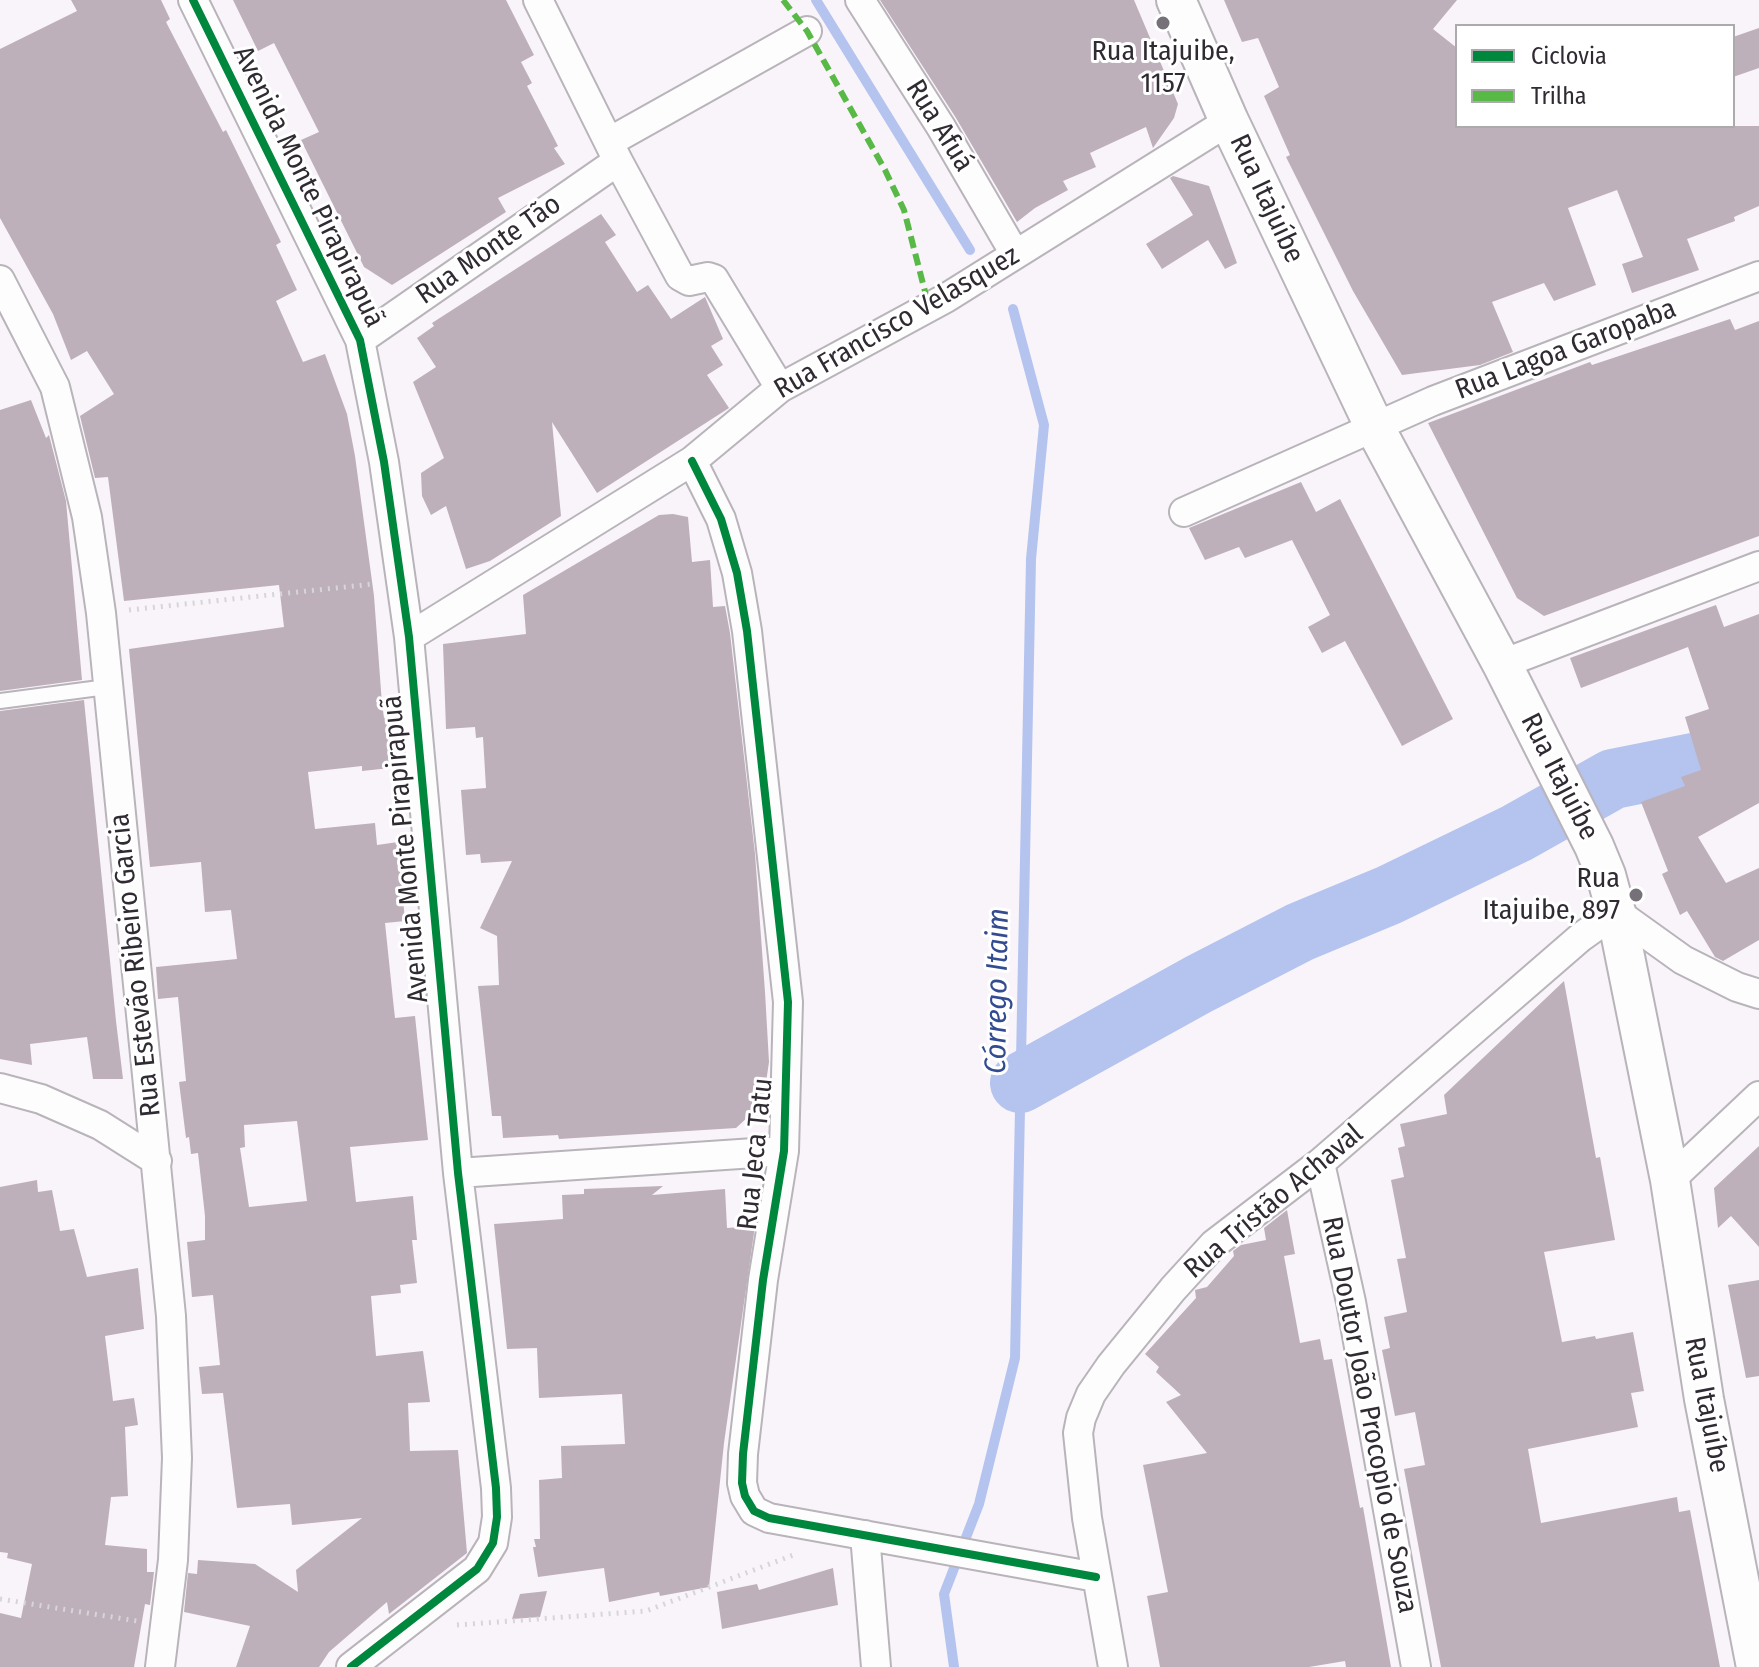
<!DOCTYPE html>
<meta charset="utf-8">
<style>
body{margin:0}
#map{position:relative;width:1759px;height:1667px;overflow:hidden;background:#f9f4fa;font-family:"Fira Sans Condensed",sans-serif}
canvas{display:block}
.legend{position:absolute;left:1455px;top:24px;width:280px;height:104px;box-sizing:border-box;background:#fff;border:2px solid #acaaad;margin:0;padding:10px 14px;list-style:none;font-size:24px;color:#302a32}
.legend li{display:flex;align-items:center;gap:16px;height:40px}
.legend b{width:40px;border:2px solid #acaaad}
</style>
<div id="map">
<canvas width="1759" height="1667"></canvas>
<ul class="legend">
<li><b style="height:10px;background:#00873e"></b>Ciclovia</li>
<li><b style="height:10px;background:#58b947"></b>Trilha</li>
</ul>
</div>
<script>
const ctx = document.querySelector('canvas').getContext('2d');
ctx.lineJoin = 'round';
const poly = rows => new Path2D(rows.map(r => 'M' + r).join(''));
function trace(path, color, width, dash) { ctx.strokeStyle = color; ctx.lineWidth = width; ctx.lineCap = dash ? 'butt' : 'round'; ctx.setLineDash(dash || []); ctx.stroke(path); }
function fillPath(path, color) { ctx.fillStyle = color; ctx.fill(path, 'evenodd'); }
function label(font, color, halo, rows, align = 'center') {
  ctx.font = font + ' "Fira Sans Condensed",sans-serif'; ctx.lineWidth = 6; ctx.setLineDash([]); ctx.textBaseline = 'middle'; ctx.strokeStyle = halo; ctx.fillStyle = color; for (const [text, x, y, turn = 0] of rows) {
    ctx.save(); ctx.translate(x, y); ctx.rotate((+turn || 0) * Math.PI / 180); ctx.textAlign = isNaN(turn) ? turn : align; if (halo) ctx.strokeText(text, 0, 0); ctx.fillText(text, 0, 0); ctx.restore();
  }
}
const stream = poly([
 [816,0,970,250],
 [954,1667,944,1594,979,1504,1015,1358,1031,559,1044,425,1013,309]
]);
const river = poly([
 [1020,1083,1199,984,1300,932,1389,895,1517,833,1613,779,1759,750]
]);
const building = poly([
 [71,0,161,0,170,19,166,22,223,132,226,130,281,242,276,245,297,290,276,301,303,362,325,354,347,414,355,456,374,596,382,704,384,718,387,718,390,768,362,771,362,766,308,772,315,829,375,823,377,845,398,842,405,921,385,923,393,1000,395,1018,415,1016,428,1140,350,1147,356,1202,413,1196,417,1240,412,1240,417,1283,400,1285,401,1293,371,1296,376,1356,423,1351,430,1402,408,1403,410,1451,458,1450,467,1553,389,1614,387,1602,329,1652,319,1667,236,1667,250,1626,184,1612,188,1573,197,1574,198,1560,255,1564,298,1592,296,1570,362,1518,292,1525,290,1504,237,1508,223,1393,202,1394,199,1367,220,1365,213,1295,192,1297,187,1242,205,1240,205,1216,198,1153,191,1154,189,1137,186,1138,179,1082,186,1081,178,997,158,999,156,967,237,959,231,910,205,912,201,862,150,867,129,649,284,627,279,585,124,601,108,477,95,478,80,416,114,394,87,351,71,360,53,314,0,218,0,49,77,11],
 [297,1121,307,1201,249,1207,240,1148,245,1147,244,1125],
 [233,0,506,0,534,55,521,62,532,83,527,86,558,146,554,148,565,164,498,198,506,212,392,285,364,267,301,140,319,132,274,43,258,51],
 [880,0,1134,0,1178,104,1174,118,1153,148,1146,127,1090,153,1096,167,1063,181,1068,190,1035,208,1017,222,956,118],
 [1224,0,1457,0,1433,29,1457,48,1457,126,1759,126,1759,206,1734,217,1735,221,1687,239,1699,270,1632,293,1622,264,1643,257,1617,190,1568,208,1596,285,1554,301,1544,283,1492,302,1513,352,1480,365,1402,375,1353,291,1286,157,1290,155,1264,96,1279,87,1258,38,1242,42],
 [1759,28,1759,68,1733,77,1733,37],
 [1173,176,1209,186,1237,263,1225,269,1208,240,1162,269,1146,244,1193,215,1170,178],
 [601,214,616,235,605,242,637,292,648,285,671,319,705,297,723,339,711,346,723,365,707,375,729,408,597,493,552,422,561,516,490,561,466,569,446,506,431,515,422,496,421,473,444,458,413,382,436,367,417,338,434,326,432,323],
 [1730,319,1735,330,1759,321,1759,536,1544,616,1517,598,1428,423,1590,362,1592,365],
 [31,400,46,438,49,435,66,501,82,680,0,691,0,410],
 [1301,482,1316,512,1340,499,1453,719,1402,746,1345,641,1322,653,1308,627,1330,615,1292,540,1245,558,1239,547,1205,560,1189,528],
 [673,514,688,517,692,562,710,560,713,607,725,606,730,633,755,854,765,992,769,1062,763,1103,736,1128,559,1139,558,1135,503,1138,501,1116,492,1116,478,986,499,985,497,936,480,928,512,861,481,863,480,854,466,855,461,790,486,788,483,737,476,738,475,727,446,729,443,644,526,634,523,595,659,515],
 [1716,605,1724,627,1759,614,1759,803,1698,837,1726,883,1759,868,1759,940,1723,961,1715,957,1687,911,1680,915,1662,874,1668,871,1641,802,1685,786,1681,777,1701,770,1685,717,1709,709,1688,647,1581,688,1570,658],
 [84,700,116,1021,123,1079,93,1079,87,1037,30,1044,32,1065,0,1059,0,711],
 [1564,981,1596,1158,1600,1157,1615,1240,1544,1252,1562,1342,1595,1336,1596,1339,1633,1332,1644,1391,1631,1393,1638,1427,1528,1449,1541,1523,1677,1497,1679,1512,1690,1510,1720,1667,1441,1667,1404,1469,1425,1465,1415,1412,1395,1416,1382,1350,1390,1348,1384,1317,1407,1312,1397,1259,1406,1258,1391,1180,1404,1177,1398,1148,1405,1146,1400,1124,1447,1114,1444,1095],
 [1759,1146,1759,1247,1731,1216,1718,1228,1714,1188],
 [37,1180,38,1192,52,1190,60,1231,74,1229,87,1277,138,1268,144,1329,105,1336,113,1401,134,1398,138,1425,125,1427,128,1496,111,1497,105,1545,147,1549,147,1572,154,1572,150,1605,145,1604,134,1667,0,1667,0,1613,21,1618,32,1564,7,1558,8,1553,0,1552,0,1187],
 [663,1186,652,1195,725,1189,727,1228,755,1226,724,1443,709,1587,660,1596,659,1592,609,1602,604,1568,538,1577,533,1547,536,1547,534,1539,540,1539,539,1480,562,1478,561,1446,625,1444,622,1394,539,1398,537,1348,507,1349,494,1224,563,1219,562,1195,584,1194,584,1189],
 [1287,1210,1295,1254,1284,1256,1300,1343,1320,1339,1324,1360,1332,1359,1360,1508,1363,1507,1391,1667,1346,1667,1345,1661,1309,1667,1160,1667,1147,1596,1168,1592,1143,1465,1207,1453,1166,1402,1181,1395,1156,1372,1159,1367,1145,1354,1196,1298,1195,1290,1207,1287,1234,1256,1233,1251,1241,1245,1266,1240,1264,1228],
 [1759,1280,1759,1376,1746,1378,1728,1285],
 [833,1568,838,1605,722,1629,717,1592,757,1584,759,1590],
 [547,1591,540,1617,512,1619,520,1594]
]);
const path = poly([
 [129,610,373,584],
 [0,1599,137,1621],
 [457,1625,646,1611,796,1554]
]);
const service = poly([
 [0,701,107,687]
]);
const minor = poly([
 [193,0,360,340,384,462,409,637,458,1173,496,1488,497,1517,493,1543,477,1569,351,1667],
 [538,0,618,161,680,276,689,281,708,277,714,279,780,388],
 [860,0,941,127,1015,254],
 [609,142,807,31],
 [0,280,55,387,87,517,101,613,171,1316,177,1458,173,1560,160,1667],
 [360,340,618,161],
 [692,461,721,519,737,573,747,631,788,1002,784,1151,763,1280,743,1454,742,1483,745,1496,754,1511,769,1518,1096,1577],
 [1184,512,1433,401,1759,276],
 [409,637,692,461,780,388,946,298,1229,121],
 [1502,664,1759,566],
 [0,1088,41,1099,100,1125,157,1161],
 [1320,1163,1351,1302,1416,1667],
 [458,1173,784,1151],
 [1670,1180,1759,1096],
 [865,1535,876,1667],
 [1113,1667,1087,1518,1078,1433,1081,1418,1091,1394,1111,1365,1173,1289,1214,1244,1320,1163,1581,937,1616,912,1683,960,1737,987,1759,994]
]);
const secondary = poly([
 [1176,0,1229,121,1375,428,1502,664,1594,846,1606,875,1616,912,1670,1180,1704,1399,1756,1667]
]);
const quiet = poly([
 [783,0,807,31,885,170,904,210,929,307]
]);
const cycleway = poly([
 [193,0,360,340,384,462,409,637,458,1173,496,1488,497,1517,493,1543,477,1569,351,1667],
 [692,461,721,519,737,573,747,631,788,1002,784,1151,763,1280,743,1454,742,1483,745,1496,754,1511,769,1518,1096,1577]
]);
const markers = [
 [1163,23,8,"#767178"],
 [1636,895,8,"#767178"]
];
const poiNames = [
 ["Rua Itajuibe,",1163,52],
 ["1157",1163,84],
 ["Rua",1620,879,"right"],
 ["Itajuibe, 897",1620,911,"right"]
];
const streetNames = [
 ["Rua Afuá",939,126,58],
 ["Avenida Monte Pirapirapuã",308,187,64],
 ["Rua Itajuíbe",1266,199,65],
 ["Rua Monte Tão",489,250,-35],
 ["Rua Francisco Velasquez",897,323,-30],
 ["Rua Lagoa Garopaba",1566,350,-21],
 ["Rua Itajuíbe",1559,777,63],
 ["Avenida Monte Pirapirapuã",406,849,-95],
 ["Rua Estevão Ribeiro Garcia",136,965,-96],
 ["Rua Jeca Tatu",756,1154,-84],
 ["Rua Tristão Achaval",1274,1202,-40],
 ["Rua Itajuíbe",1706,1405,79],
 ["Rua Doutor João Procopio de Souza",1369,1415,79]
];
const waterNames = [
 ["Córrego Itaim",998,991,-89]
];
trace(stream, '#b4c4ef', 10);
trace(river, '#b4c4ef', 60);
fillPath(building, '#bdb0ba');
trace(service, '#b8b4ba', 18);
trace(minor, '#b8b4ba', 32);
trace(secondary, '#b8b4ba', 42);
trace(path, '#d6d5d7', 5, [2, 6]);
trace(service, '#fefdfe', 14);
trace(minor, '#fefdfe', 28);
trace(secondary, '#fefdfe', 38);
trace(quiet, '#58b947', 6, [12, 6]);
trace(cycleway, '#00873e', 8);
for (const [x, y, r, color] of markers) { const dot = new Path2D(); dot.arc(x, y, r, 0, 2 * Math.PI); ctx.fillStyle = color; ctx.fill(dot); trace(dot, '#fff', 3); }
label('28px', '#302a32', '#fff', poiNames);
label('28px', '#302a32', '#fff', streetNames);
label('italic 30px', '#324b91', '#fff', waterNames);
</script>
